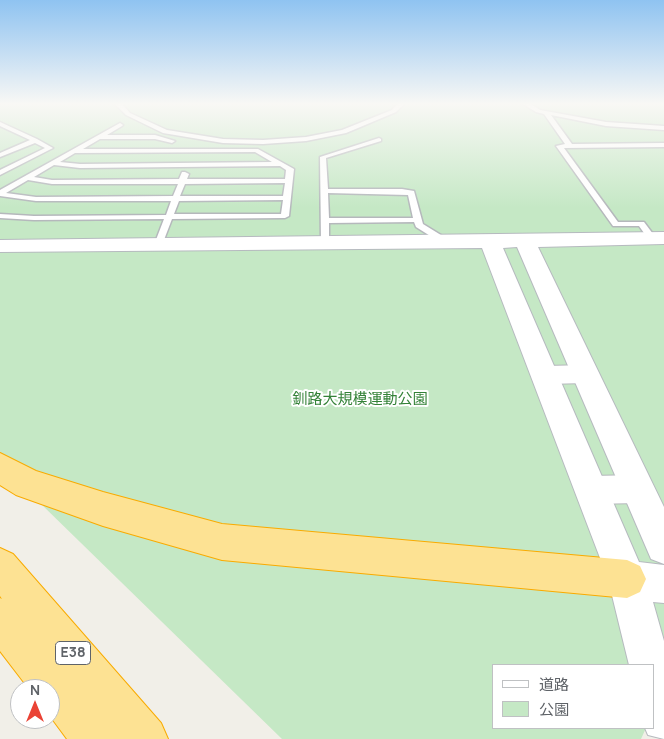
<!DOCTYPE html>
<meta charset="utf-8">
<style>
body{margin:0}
#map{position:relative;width:664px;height:739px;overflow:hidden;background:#f1efe8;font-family:Manrope,"Noto Sans JP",sans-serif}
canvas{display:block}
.legend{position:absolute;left:492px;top:664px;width:162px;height:65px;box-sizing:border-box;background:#fff;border:1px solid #bfc1c3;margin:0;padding:6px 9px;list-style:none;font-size:15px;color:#5f6368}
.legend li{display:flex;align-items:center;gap:10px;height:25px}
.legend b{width:25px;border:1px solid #bfc1c3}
.north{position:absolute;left:10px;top:679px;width:50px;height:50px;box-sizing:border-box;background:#fff;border:1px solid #bfc1c3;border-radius:50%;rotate:0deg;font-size:14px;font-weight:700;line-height:20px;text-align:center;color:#5f6368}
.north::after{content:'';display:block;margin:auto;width:18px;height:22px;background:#ea4335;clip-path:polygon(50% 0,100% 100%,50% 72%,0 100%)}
</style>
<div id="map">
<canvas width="664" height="739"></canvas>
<ul class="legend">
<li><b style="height:6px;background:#fff"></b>道路</li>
<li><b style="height:14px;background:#c5e8c5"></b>公園</li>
</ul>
<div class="north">N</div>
</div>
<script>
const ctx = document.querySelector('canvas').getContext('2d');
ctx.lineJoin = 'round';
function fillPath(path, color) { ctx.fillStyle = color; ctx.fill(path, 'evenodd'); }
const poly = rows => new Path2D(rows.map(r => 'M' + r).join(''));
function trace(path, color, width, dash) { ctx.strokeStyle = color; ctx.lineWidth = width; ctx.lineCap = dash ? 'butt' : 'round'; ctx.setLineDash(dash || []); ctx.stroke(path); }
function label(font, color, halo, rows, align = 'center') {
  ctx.font = font + ' Manrope,"Noto Sans JP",sans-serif'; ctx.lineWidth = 4; ctx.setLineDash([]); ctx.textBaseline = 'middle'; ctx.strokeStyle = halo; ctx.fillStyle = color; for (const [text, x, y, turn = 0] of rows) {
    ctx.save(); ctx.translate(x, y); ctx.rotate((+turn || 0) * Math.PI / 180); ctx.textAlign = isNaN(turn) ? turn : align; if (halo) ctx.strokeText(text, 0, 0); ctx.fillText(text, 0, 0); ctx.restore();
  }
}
const green = poly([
 [0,104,664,104,664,689,653,713,653,665,493,665,493,728,646,728,641,739,282,739,0,464]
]);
const lane = poly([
 [115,104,122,104,130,113,167,130,223,139,263,140,306,137,342,130,392,110,397,104,404,104,396,112,346,133,306,141,263,144,223,143,163,133,126,115,115,104],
 [523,104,531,104,540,110,606,122,664,126,664,130,606,126,551,115,572,144,664,143,664,147,564,148,618,222,644,222,656,238,655,240,649,240,639,226,613,226,556,146,565,144,544,114,536,112,523,104],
 [0,122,37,139,53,148,0,175,0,170,45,148,35,143,0,157,0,153,30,140,0,126,0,122],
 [120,123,123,125,122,126,107,135,155,135,175,141,172,143,155,139,100,139,83,149,258,149,294,169,289,216,285,218,172,219,162,245,158,248,154,245,164,219,34,220,0,218,0,214,34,216,166,215,171,201,36,201,0,196,0,190,120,123],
 [255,152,272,162,80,164,60,162,75,153,255,152],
 [54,165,80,168,280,166,286,170,285,179,187,179,189,174,185,172,182,172,179,179,52,180,34,177,54,165],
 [28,180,52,184,178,184,173,196,36,197,6,193,28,180],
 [285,183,283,196,180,196,185,184,285,183],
 [283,200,281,214,174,214,179,201,283,200],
 [379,138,381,139,381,141,326,158,328,189,402,189,414,191,423,224,449,240,449,244,443,244,416,227,414,222,329,223,329,243,325,246,321,243,320,157,379,138],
 [328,193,408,195,413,218,329,218,328,193]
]);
const street = poly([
 [587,365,595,367,599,374,595,381,587,383,546,384,538,382,534,375,538,368,546,366,587,365],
 [639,475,649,479,653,489,649,499,639,503,591,504,581,500,577,490,581,480,591,476,639,475]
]);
const secondary = poly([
 [664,232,664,244,538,247,664,507,664,564,651,559,517,247,503,248,639,562,664,565,664,603,653,602,664,641,664,739,648,735,645,728,653,728,653,665,629,665,608,579,482,248,0,252,0,240,664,232]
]);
const highway = poly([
 [0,453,36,471,103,492,222,524,627,560,640,566,646,579,640,592,627,598,222,560,103,526,16,495,0,485,0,453],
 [0,548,13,554,161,723,168,739,67,739,50,716,50,689,29,689,0,651,0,598,2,599,0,596,0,548]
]);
const shields = [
 [73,653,35]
];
const shieldNames = [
 ["E38",73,653]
];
const parkNames = [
 ["釧路大規模運動公園",360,400]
];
fillPath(green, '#c5e8c5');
trace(lane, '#b5b8bc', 3);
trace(street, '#b5b8bc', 2);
trace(secondary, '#b6babf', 2);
trace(highway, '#f9ab00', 2);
fillPath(lane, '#fff');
fillPath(street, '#fff');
fillPath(secondary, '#fff');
fillPath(highway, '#fde293');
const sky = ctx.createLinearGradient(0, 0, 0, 208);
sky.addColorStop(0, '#8fc3f1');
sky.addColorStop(0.5, '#f9f8f5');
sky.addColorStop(1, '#f9f8f500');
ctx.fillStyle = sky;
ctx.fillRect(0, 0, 664, 208);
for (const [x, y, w] of shields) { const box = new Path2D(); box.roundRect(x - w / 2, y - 11.5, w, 23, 4); ctx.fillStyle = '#fff'; ctx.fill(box); trace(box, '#5f6368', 1); }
label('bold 14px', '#5f6368', null, shieldNames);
label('15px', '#348238', '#fff', parkNames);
</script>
